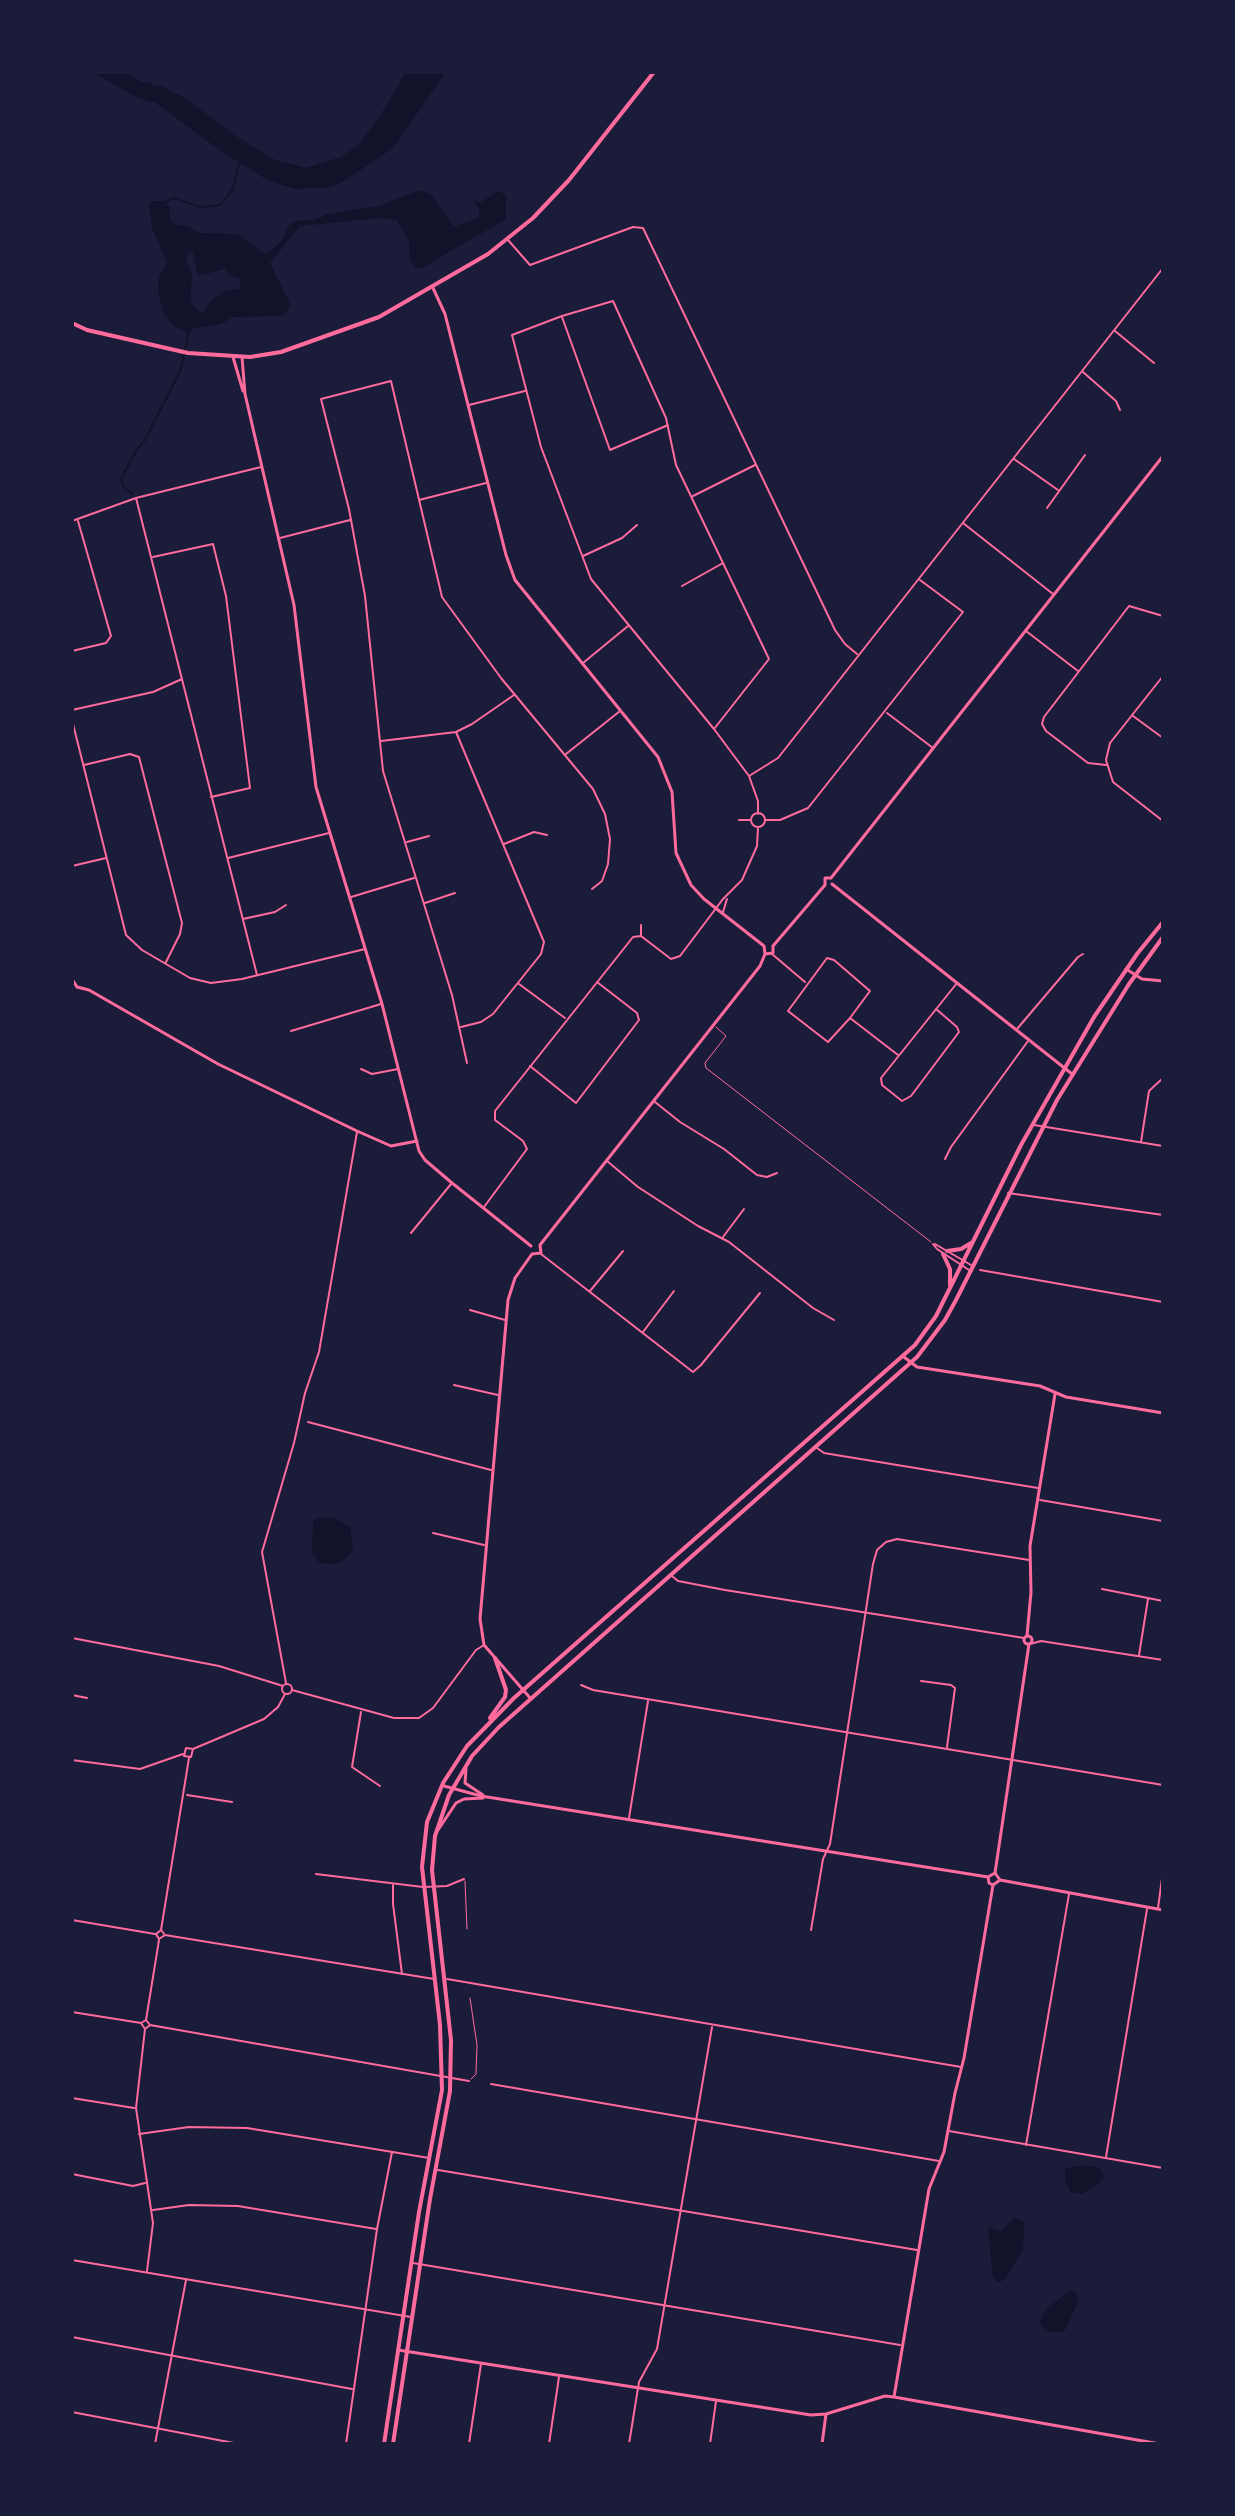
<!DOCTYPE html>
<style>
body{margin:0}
#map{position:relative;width:1235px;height:2516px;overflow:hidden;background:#1b1b3a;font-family:Signika,sans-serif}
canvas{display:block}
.frame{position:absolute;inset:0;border:74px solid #1b1b3a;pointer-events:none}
</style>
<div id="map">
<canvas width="1235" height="2516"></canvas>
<div class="frame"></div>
</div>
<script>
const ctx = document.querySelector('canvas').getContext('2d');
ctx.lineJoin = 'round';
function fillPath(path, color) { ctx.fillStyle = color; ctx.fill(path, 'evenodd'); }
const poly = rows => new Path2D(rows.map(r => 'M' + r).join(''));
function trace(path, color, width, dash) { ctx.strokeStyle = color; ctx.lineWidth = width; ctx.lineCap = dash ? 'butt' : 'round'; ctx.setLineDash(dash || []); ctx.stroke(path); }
const water = poly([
 [92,72,128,72,140,81,163,87,185,98,239,138,275,160,306,168,341,157,360,143,381,114,406,72,446,72,393,148,341,183,331,187,296,189,269,181,222,152,156,103,138,98],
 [420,190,431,194,454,227,479,217,479,209,472,200,481,202,498,191,506,195,506,219,422,268,415,267,410,260,409,241,397,220,380,218,300,226,270,263,291,306,282,316,233,317,221,324,193,328,189,334,171,323,163,313,158,290,159,276,167,262,152,228,149,206,152,201,164,201,169,206,170,219,174,224,187,226,200,233,238,234,263,253,268,253,281,241,289,226,295,221,315,220,327,214,379,206],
 [190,251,193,253,198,276,225,269,229,275,240,278,240,289,225,291,210,302,202,314,190,301,192,277,186,258],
 [320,1517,334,1518,350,1527,353,1548,349,1556,336,1564,320,1563,312,1554,313,1521],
 [1083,2165,1101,2168,1104,2178,1095,2187,1082,2194,1071,2192,1065,2180,1065,2169],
 [1014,2218,1024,2221,1023,2250,1005,2279,998,2283,993,2277,988,2227,1001,2231],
 [1071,2290,1076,2293,1079,2299,1066,2329,1060,2332,1046,2331,1040,2323,1046,2309]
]);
const stream = poly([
 [166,202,174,198,200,207,220,205,233,189,239,162],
 [133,494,125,489,121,479,136,451,145,440,181,369,189,333]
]);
const service = poly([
 [716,1027,726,1036,705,1063,706,1068,931,1242],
 [465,1881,467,1929],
 [470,1998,477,2045,476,2074,471,2079]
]);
const minor = poly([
 [508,240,530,265,633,227,643,228,835,630,845,644,857,654],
 [562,317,610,450,668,425],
 [1115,331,1154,363],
 [1083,372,1116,401,1120,410],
 [469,405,525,391],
 [1014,459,1058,490],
 [693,496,755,465],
 [136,498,257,975],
 [419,500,486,483],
 [1047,508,1085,455],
 [72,521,136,498,261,467],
 [963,523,1053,594],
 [280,538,350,520],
 [583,556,622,538,637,525],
 [153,557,213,544,226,596,250,788,211,797],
 [682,586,723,563],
 [1026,631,1078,671],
 [72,651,106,643,111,636,78,521],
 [583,663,628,626],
 [1163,676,1110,743,1106,760,1113,782,1163,821],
 [72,710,153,692,182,679],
 [887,713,933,748],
 [1133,716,1163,738],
 [72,720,126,935,142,950,190,978,211,983,242,979,365,949],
 [714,729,769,659,676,465,666,418,613,301,562,316,512,335,541,447,591,579,714,729,749,776,758,801,758,814],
 [456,732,544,942,541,954,493,1014,481,1022,461,1027],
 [381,741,456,732,472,724,514,695],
 [566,754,620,711],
 [84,765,130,754,139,757,182,923,180,934,166,962],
 [1106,765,1088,763,1046,731,1042,724,1044,717,1129,606,1163,616],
 [749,776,778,758,1163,268],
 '751 820a7 7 0 1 1 14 0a7 7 0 1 1-14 0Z',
 [739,820,751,820],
 [765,820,780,820,808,808,963,612,920,580],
 [407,842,429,836],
 [504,844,534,832,547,835],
 [228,858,329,833],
 [72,866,106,858],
 [351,897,414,878],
 [425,903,455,893],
 [723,912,727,899],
 [243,919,275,912,286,905],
 [641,935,641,925],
 [772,954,805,982],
 [519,984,565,1018],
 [936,1009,957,1027,959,1032,911,1096,902,1101,882,1085,881,1078,957,983],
 [850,1018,828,1042,788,1011,827,958,834,960,870,991,850,1018,898,1055],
 [1017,1029,1078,957,1083,954],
 [291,1031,381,1004],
 [467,1063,452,995,383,771,365,596,349,509,321,399,391,381,442,597,501,678,593,789,605,814,610,839,608,864,602,881,592,889],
 [530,1066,576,1103,639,1020,637,1013,597,982],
 [361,1069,372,1074,398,1069],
 [655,1102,680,1122,724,1149,757,1175,767,1177,777,1173],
 [1034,1125,1163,1146],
 [1141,1142,1149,1091,1163,1078],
 [945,1159,951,1147,1028,1041],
 [607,1161,638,1187,698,1226,729,1242,813,1308,834,1320],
 [1008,1193,1163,1215],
 [484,1207,527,1149,523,1141,495,1120,495,1111,633,937,641,936,671,959,680,956,723,899,742,880,757,846,758,827],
 [411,1233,451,1184],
 [723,1237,744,1209],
 [933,1244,937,1249,969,1270],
 [935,1244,971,1265],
 [541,1254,693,1372,701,1365,760,1293],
 [980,1270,1163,1302],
 [590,1291,623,1251],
 [470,1310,505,1320],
 [643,1332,674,1291],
 [454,1385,498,1395],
 [308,1422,491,1470],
 [817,1448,824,1453,836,1455,1038,1488],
 [1040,1500,1163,1521],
 [433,1533,484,1545],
 [672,1576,678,1581,725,1590,1024,1638],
 [1102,1589,1163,1601],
 [72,1638,219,1666,283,1686],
 [1030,1644,1041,1641,1163,1660],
 [1139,1655,1148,1599],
 [921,1681,951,1685,955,1688,947,1747],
 [286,1683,262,1552,294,1443,305,1393,319,1352,357,1132],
 '282 1689a5 5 0 1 1 10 0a5 5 0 1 1-10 0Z',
 [581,1685,593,1690,1163,1785],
 [292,1690,394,1718,419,1718,433,1708,476,1650,484,1645],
 [72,1695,87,1698],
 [361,1712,352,1767,380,1786],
 [193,1749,191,1757,184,1756,186,1748,193,1749,264,1719,278,1707,285,1694],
 [72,1760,140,1769,183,1754],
 [187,1795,232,1802],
 [629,1818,648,1701],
 [316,1874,423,1887,447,1886,464,1879],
 [393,1885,393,1904,402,1974],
 [1158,1908,1163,1871],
 [72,1920,155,1934],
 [161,1930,165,1935,159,1939,156,1934,161,1930,189,1758],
 [811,1930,823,1859,830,1844,873,1564,877,1550,886,1542,897,1539,1029,1560],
 [165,1935,434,1979],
 [447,1979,961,2067],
 [72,2012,141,2023],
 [146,2020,150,2025,145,2029,141,2023,146,2020,159,1940],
 [150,2025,469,2081],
 [145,2029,136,2108,153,2223,147,2271],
 [491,2084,939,2161],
 [72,2098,134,2108],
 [949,2131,1163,2168],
 [139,2134,189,2127,247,2128,429,2158],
 [1026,2145,1069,1894],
 [1106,2157,1147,1909],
 [438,2170,917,2250],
 [72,2174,133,2186,145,2183],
 [153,2210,189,2205,238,2206,376,2229],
 [72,2260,411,2317],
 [413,2263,900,2345],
 [72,2337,352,2389],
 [72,2412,239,2444],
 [155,2444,186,2280],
 [346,2444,377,2229,392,2152],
 [469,2444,481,2364],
 [549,2444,559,2377],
 [629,2444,639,2382,657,2349,712,2027],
 [710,2444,716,2401]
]);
const tertiary = poly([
 [433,288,445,314,506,555,515,580,658,757,672,792,676,853,691,885,704,899,764,946],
 [233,357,243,391],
 [242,357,245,394,294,605,316,787,382,1004,419,1151,425,1160,452,1183,531,1246],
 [832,884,1072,1074],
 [773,946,825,885,825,878,831,878,1163,456],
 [765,954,773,953,773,946],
 [72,979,77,987],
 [77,987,89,990,218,1064,357,1131,391,1146,417,1141],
 [540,1245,760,966,765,954,764,946],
 [532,1254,541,1253,540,1245],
 [904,1357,917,1367,1040,1386,1066,1397,1163,1413],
 '1024 1640a4 4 0 1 1 8 0a4 4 0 1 1-8 0Z',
 [1027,1636,1031,1592,1030,1546,1055,1394],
 [531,1699,484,1645,480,1619,508,1300,515,1278,532,1254],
 [995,1873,1029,1644],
 [398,2350,811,2415,826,2414,885,2396,894,2397,1160,2444],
 [894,2397,929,2189,944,2152,955,2093,964,2058,993,1885],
 [822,2444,826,2414]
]);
const secondary = poly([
 [1126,969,1142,979,1163,981],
 [466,1769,465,1783,483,1795],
 [444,1786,481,1796,988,1877],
 [438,1830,456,1803,464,1799,483,1798],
 [988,1877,989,1883,993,1885,1000,1880],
 [988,1877,995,1873,1000,1880],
 [1000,1880,1163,1910]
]);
const primary = poly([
 [72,323,87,330,188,353,250,357,281,352,379,317,488,254,533,218,569,180,654,72]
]);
const trunk = poly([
 [947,1251,961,1249,971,1243],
 [943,1254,950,1269,950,1285],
 [490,1718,505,1697,506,1690,495,1658],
 [384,2444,419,2212,442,2090,440,2025,422,1867,427,1822,443,1783,467,1746,514,1698,915,1345,936,1316,1021,1145,1094,1017,1137,954,1163,922],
 [393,2444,430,2199,450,2091,451,2040,432,1870,435,1836,449,1795,472,1756,499,1727,917,1357,945,1320,956,1300,1057,1100,1129,984,1163,937]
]);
fillPath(water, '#12122b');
trace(stream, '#12122b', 2);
trace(service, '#ff6b9d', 1);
trace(minor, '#ff6b9d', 2);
trace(tertiary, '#ff6b9d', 3);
trace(secondary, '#ff6b9d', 3);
trace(primary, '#ff6b9d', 4);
trace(trunk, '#ff6b9d', 4);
</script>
